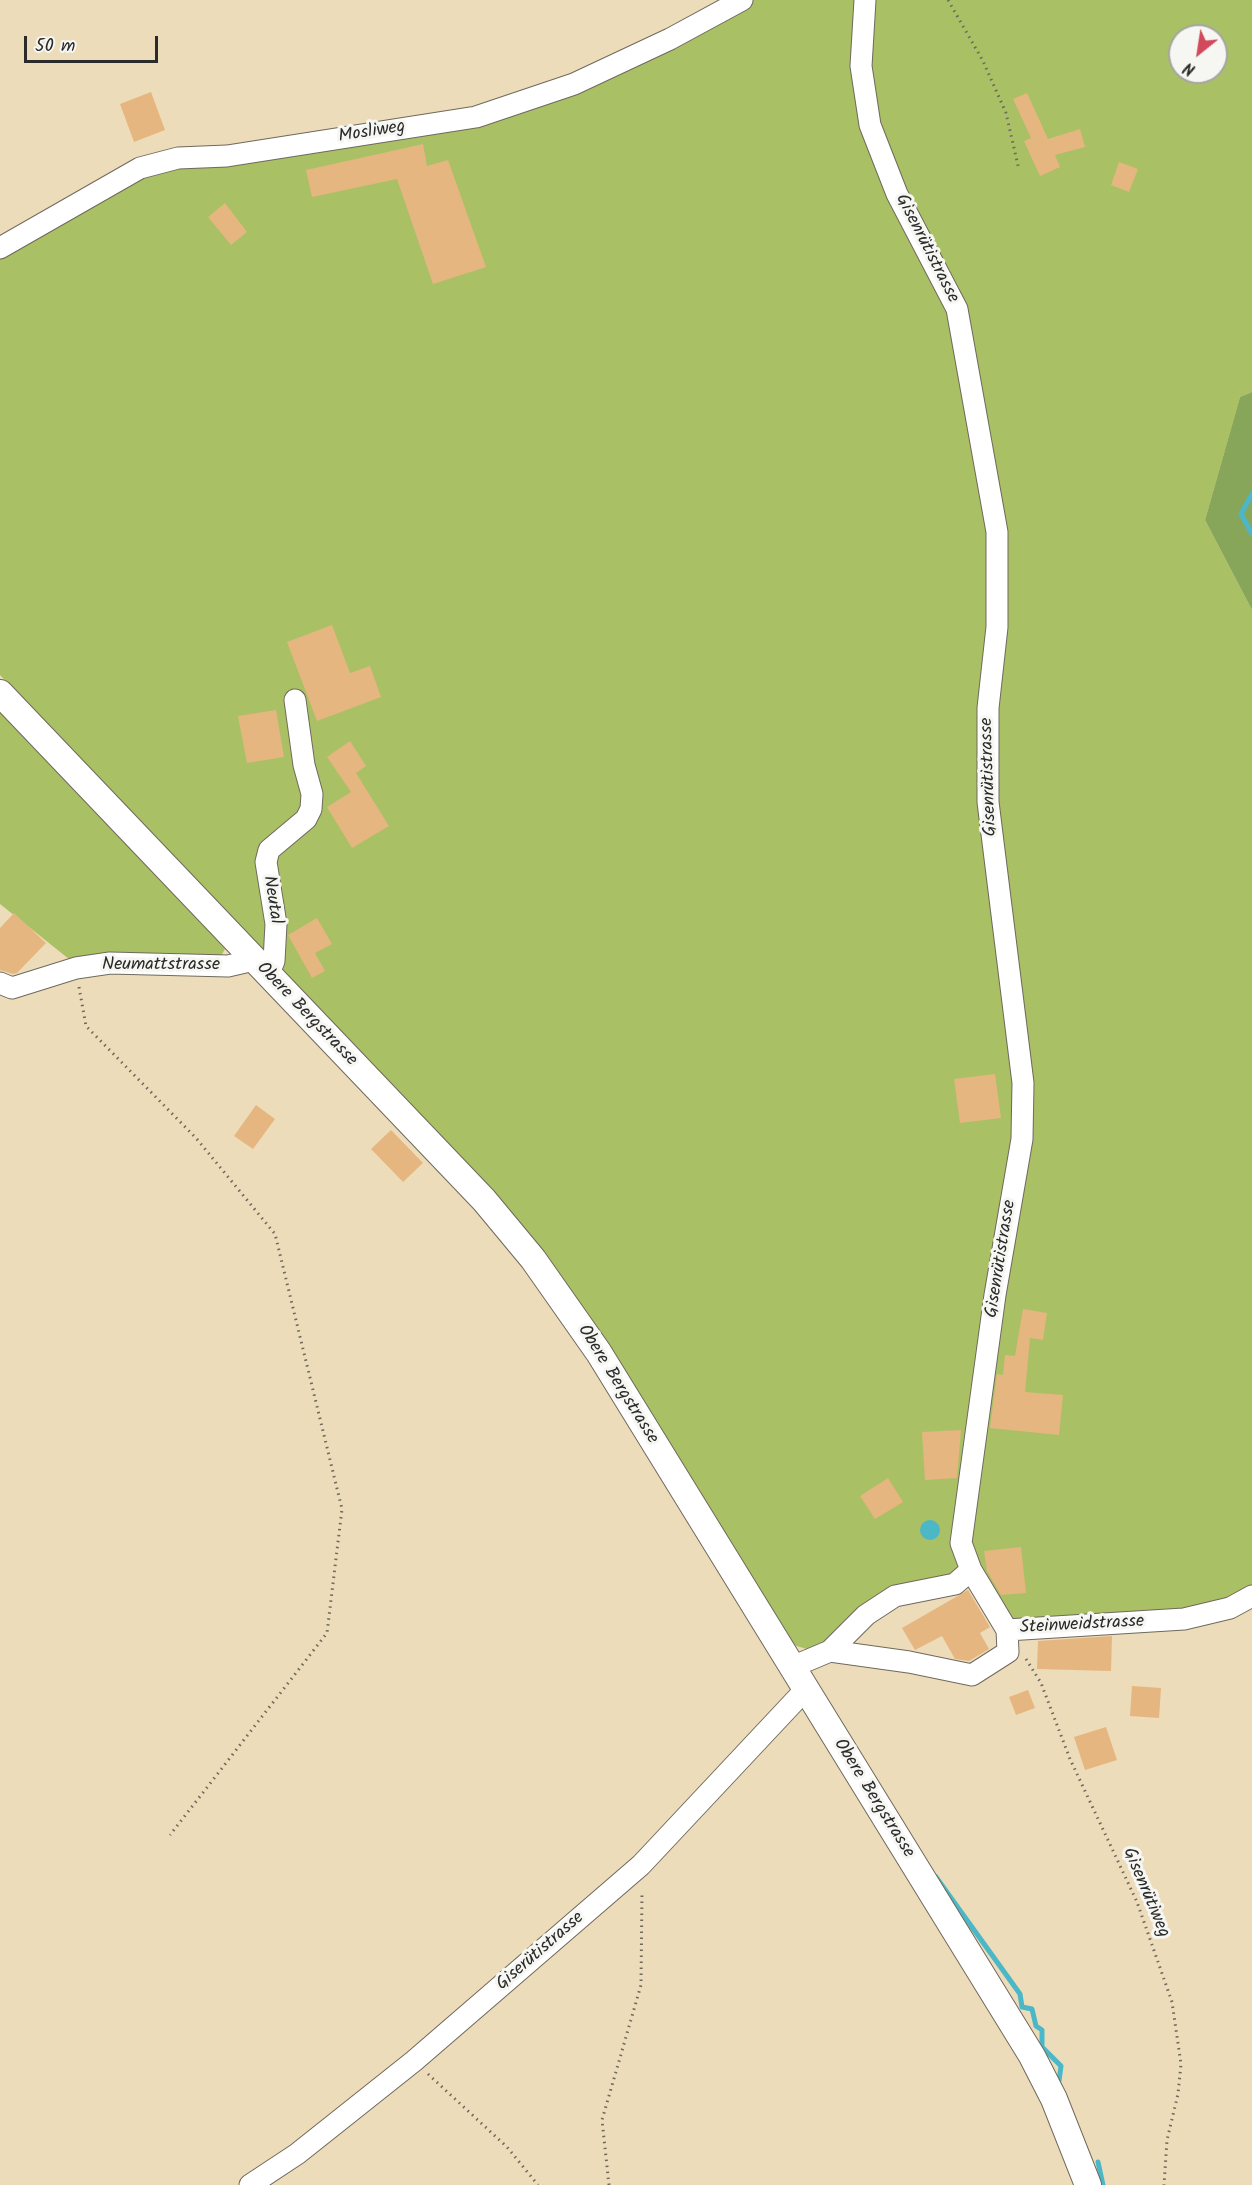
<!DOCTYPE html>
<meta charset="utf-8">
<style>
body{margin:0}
#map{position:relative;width:1252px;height:2185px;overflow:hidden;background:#eddcb9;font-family:Kalam,sans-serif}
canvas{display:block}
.north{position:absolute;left:1168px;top:24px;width:60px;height:60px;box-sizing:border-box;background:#f6f6f2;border:2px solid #a5a5a2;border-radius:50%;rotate:210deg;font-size:16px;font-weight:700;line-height:24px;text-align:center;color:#2b2b2b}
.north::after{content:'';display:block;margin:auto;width:21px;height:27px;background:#d1495b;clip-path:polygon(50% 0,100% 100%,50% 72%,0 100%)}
.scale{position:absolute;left:24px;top:36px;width:134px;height:27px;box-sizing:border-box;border:3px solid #2b2b2b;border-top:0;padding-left:8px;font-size:18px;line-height:21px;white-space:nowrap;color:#2b2b2b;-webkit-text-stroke:4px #f6f6f2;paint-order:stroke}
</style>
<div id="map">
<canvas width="1252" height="2185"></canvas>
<div class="north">N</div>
<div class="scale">50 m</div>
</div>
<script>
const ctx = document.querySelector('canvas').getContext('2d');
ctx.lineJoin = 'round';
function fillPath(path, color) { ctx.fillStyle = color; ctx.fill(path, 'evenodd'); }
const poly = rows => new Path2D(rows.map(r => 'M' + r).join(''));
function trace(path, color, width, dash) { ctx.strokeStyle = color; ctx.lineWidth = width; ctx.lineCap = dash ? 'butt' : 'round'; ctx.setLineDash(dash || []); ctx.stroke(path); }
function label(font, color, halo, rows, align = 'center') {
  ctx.font = font + ' Kalam,sans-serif'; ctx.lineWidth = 6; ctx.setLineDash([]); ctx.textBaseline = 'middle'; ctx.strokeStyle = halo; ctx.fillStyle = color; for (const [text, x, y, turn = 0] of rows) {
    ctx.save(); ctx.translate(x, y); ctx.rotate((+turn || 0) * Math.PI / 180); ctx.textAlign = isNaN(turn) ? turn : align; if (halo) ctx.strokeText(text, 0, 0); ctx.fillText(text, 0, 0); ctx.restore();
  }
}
const green = poly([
 [742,0,1252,0,1252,392,1240,397,1205,520,1252,610,1252,1596,1230,1608,1007,1630,971,1570,866,1615,830,1651,810,1650,790,1644,599,1353,434,1150,0,675,0,240,140,168,476,117],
 [1180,36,1216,36,1216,72,1180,72],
 [0,708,192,910,225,949,220,958,74,963,0,904]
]);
const forest = poly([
 [1252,392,1252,610,1205,520,1240,397]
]);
const water = poly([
 '920 1530a10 10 0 1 1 20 0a10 10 0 1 1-20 0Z'
]);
const stream = poly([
 [1252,494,1241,514,1252,534],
 [936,1877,1020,1994,1022,2007,1032,2009,1036,2026,1042,2030,1042,2047,1061,2066,1059,2081],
 [1098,2162,1103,2185]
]);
const building = poly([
 [151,92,165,130,134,142,120,104],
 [1027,93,1048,139,1080,129,1085,147,1055,155,1060,167,1040,176,1024,141,1031,138,1013,99],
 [423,144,427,166,448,160,486,267,433,284,397,179,312,197,306,170],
 [1119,162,1138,169,1129,192,1111,185],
 [225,203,247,232,231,245,208,217],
 [332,625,350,673,370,666,381,697,317,721,287,642],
 [276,710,284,757,247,763,238,716],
 [350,741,366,766,356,773,389,826,352,848,327,807,351,792,327,757],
 [14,913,46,943,17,973,13,974,0,970,0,928],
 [317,918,332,944,315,953,325,971,312,978,288,935],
 [995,1074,1001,1118,960,1123,954,1079],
 [256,1105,275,1119,253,1149,234,1136],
 [391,1130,423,1163,403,1182,371,1149],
 [1023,1309,1047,1313,1043,1340,1030,1338,1025,1392,1063,1395,1059,1435,990,1428,997,1374,1003,1375,1005,1355,1015,1356],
 [961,1430,957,1478,925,1480,922,1432],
 [888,1478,903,1502,875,1519,860,1496],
 [1021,1547,1026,1593,1001,1595,987,1571,984,1551],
 [968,1590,990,1627,980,1633,989,1649,969,1661,955,1659,942,1636,915,1650,902,1628],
 [1112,1636,1111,1671,1037,1669,1038,1641],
 [1132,1686,1161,1688,1159,1718,1130,1716],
 [1028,1690,1035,1708,1016,1715,1009,1697],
 [1106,1727,1117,1760,1085,1770,1074,1737]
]);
const path = poly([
 [948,0,983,61,1006,113,1019,170],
 [79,987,86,1026,196,1138,275,1234,342,1509,327,1633,170,1835],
 [1026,1659,1041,1683,1070,1759,1137,1902,1172,2002,1181,2064,1178,2094,1167,2140,1164,2185],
 [428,2074,507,2147,538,2185],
 [609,2185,602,2120,641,1985,642,1891]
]);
const minor = poly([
 [865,0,861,66,870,125,897,194,957,309,997,532,997,627,988,708,988,802,1023,1083,1022,1139,995,1295,961,1543,971,1570,1007,1630,1184,1619,1230,1608,1252,1596],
 [0,248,140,168,178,158,227,156,476,117,574,84,670,39,742,0],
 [268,975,274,961,276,924,266,862,269,850,306,819,311,809,312,794,304,765,295,700],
 [0,983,12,988,76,968,110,963,228,966,254,960],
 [830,1651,909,1662,972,1675,1008,1652,1007,1630],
 [792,1667,830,1651,866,1615,895,1596,955,1584,971,1570],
 [250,2185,297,2154,414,2061,641,1865,806,1689]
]);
const major = poly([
 [0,693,484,1200,533,1259,599,1353,1032,2056,1054,2099,1088,2185]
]);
const streetNames = [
 ["Mosliweg",372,133,-9],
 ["Gisenrütistrasse",926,249,63],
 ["Gisenrütistrasse",990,777,-92],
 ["Neutal",271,900,81],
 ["Neumattstrasse",161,966],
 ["Obere Bergstrasse",306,1015,46],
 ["Gisenrütistrasse",1002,1259,-81],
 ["Obere Bergstrasse",617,1385,58],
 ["Steinweidstrasse",1082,1626,-3],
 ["Obere Bergstrasse",873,1799,58],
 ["Gisenrütiweg",1145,1893,67],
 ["Giserütistrasse",541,1952,-41]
];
fillPath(green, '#aac064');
fillPath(forest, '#87a65a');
fillPath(water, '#4bb7c7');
trace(stream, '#4bb7c7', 5);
fillPath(building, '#e5b680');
trace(minor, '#6f695d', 23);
trace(major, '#6f695d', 28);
trace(path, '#6f695d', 3, [1.5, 4.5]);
trace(minor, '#fff', 21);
trace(major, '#fff', 26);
label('18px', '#2b2b2b', '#f6f6f2', streetNames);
</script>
